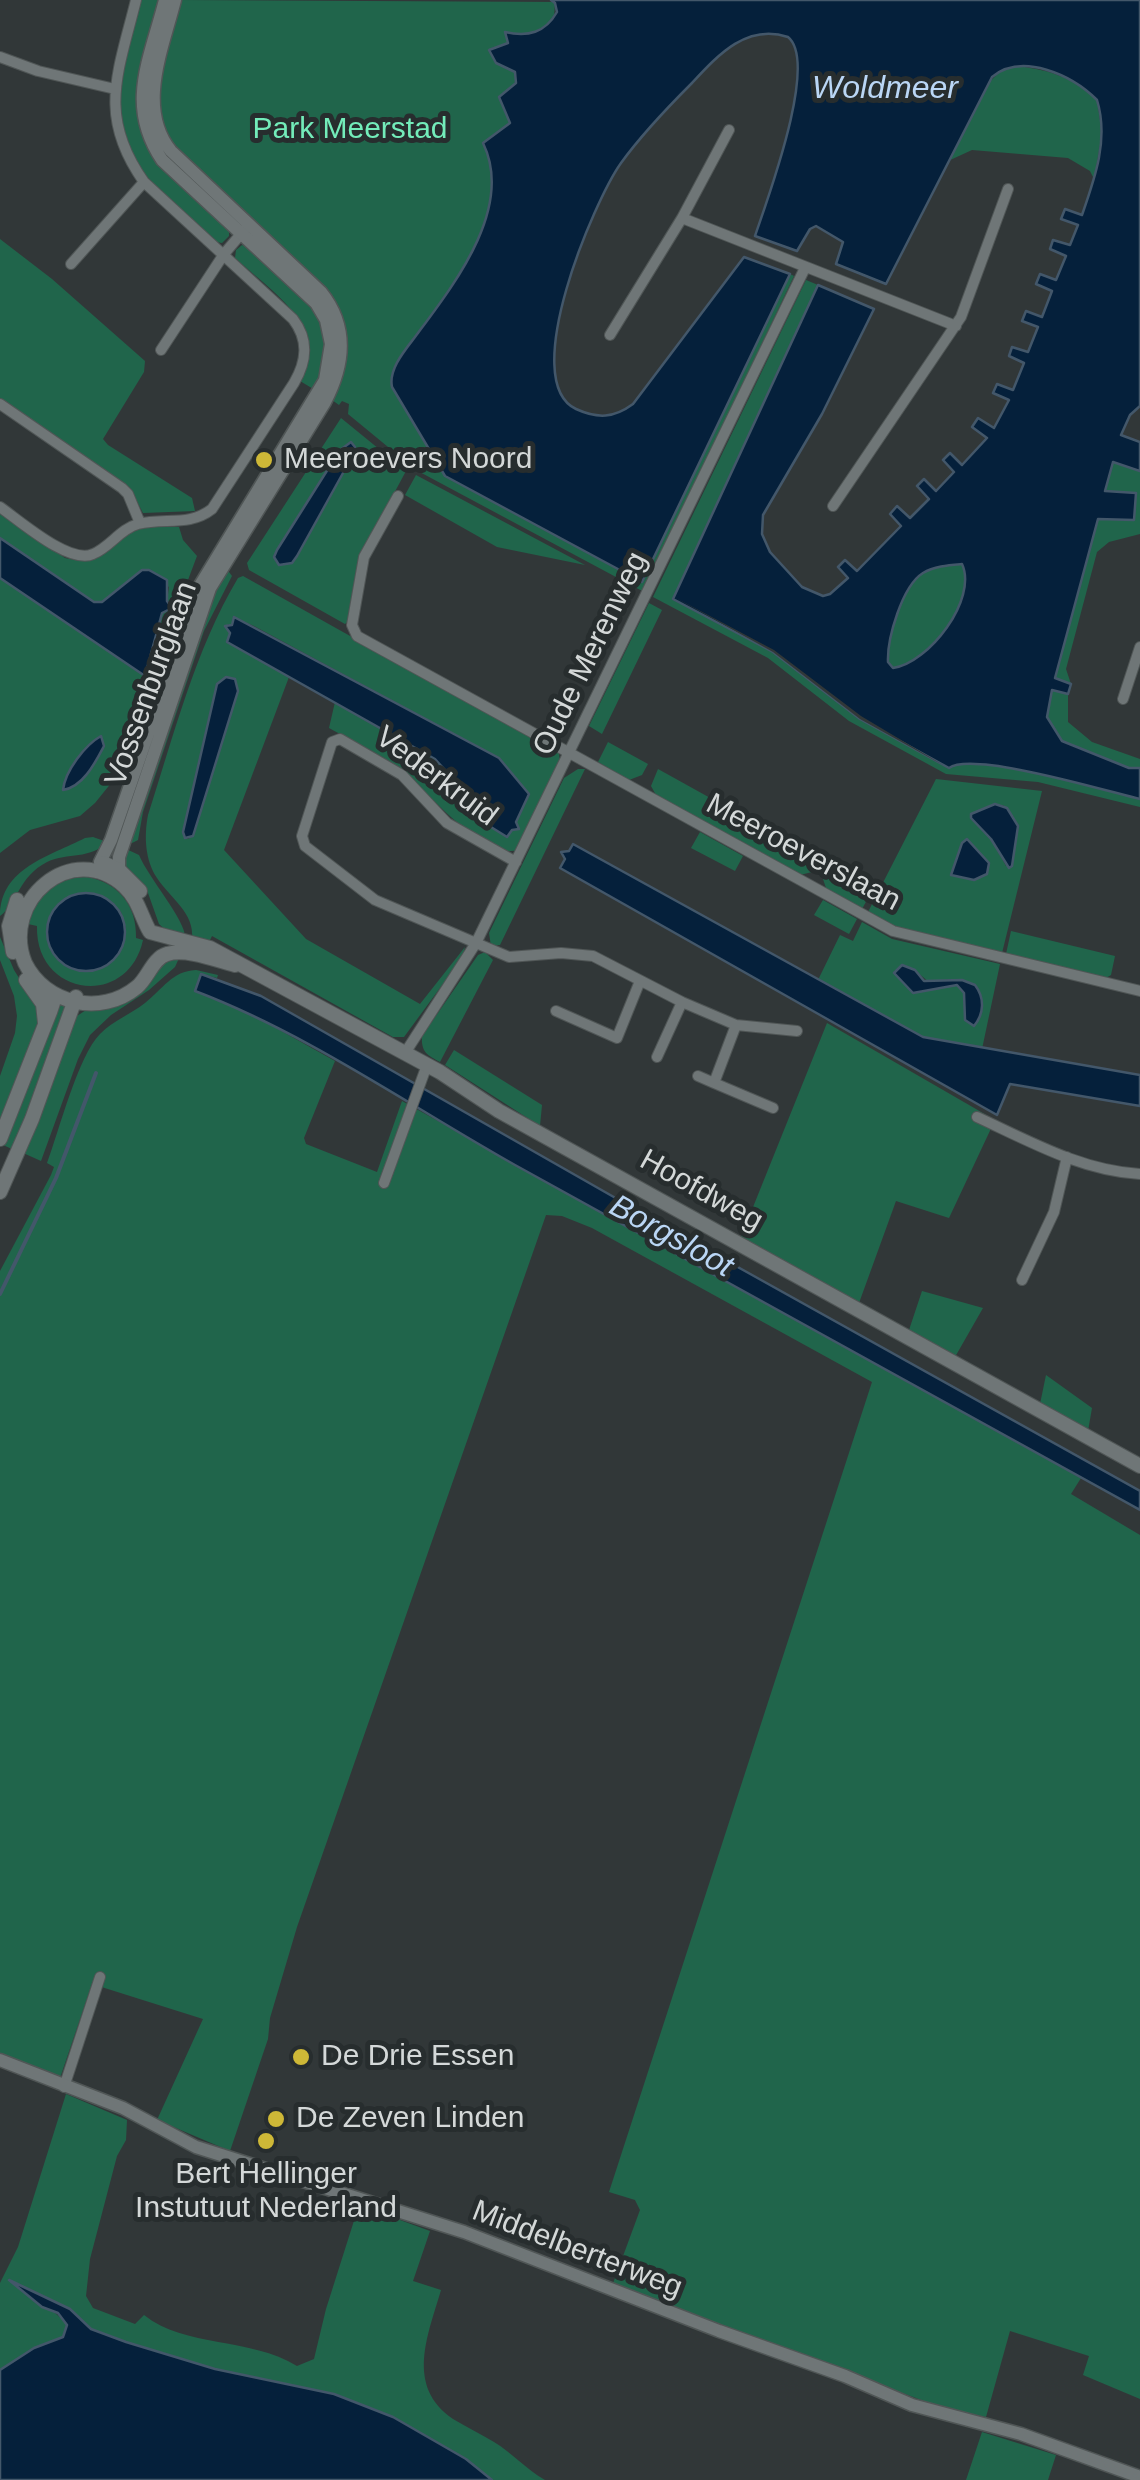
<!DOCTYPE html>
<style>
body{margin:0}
canvas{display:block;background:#313738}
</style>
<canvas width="1140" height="2480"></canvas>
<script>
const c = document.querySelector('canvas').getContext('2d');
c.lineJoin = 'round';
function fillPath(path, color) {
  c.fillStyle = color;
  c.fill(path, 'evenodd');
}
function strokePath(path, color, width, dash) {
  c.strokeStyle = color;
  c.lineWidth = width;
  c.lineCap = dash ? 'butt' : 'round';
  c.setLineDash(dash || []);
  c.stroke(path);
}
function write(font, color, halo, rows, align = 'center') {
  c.font = font + ' Arial,sans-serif';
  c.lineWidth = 10;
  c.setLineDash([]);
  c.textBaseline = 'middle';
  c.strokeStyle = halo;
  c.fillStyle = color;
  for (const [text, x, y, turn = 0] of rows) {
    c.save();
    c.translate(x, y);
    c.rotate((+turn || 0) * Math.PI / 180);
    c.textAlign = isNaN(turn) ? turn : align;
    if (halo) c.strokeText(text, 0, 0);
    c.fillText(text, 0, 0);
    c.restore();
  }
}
fillPath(new Path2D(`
 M140 0H160L138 114 145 141 229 231V236L222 243 216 242C168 199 115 163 118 91 119 64 133 27 140 0Z
 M180 0 555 2 554 19C537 34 526 35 506 33L508 43 496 63 515 72C517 90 506 105 510 123L484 143C514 208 456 282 418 333 407 348 388 368 392 387L445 476 642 581 790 274 794 276 644 592 416 470 348 414 349 404 342 401 339 405 332 400 346 365V334L170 145 158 116 160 81Z
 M1013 66C1044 68 1074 77 1097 100L1102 134 1094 179 1090 171 1068 158 972 150 948 161C962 132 981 74 1013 66Z
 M0 239 52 279 145 361 144 372 103 439 108 445 192 498 195 511 143 513 130 488 0 399Z
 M242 245 252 248C282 276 330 306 328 353 327 365 319 379 315 390L300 381C331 327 271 291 235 258L236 250Z
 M806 280 818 285 674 599 773 652 860 719 948 768C975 751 1105 791 1140 799V807L1038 782 946 774 849 721 768 658 653 597Z
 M341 418 406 471 362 553 349 621 345 624 249 570 247 563ZM334 491 292 563 280 565 275 561Z
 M1113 462 1140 471V534L1109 542 1097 552 1066 669 1071 684 1055 679 1098 518 1133 520 1105 492Z
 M416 475 585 565 497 547 405 495Z
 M0 514 65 558C102 567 103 548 130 533 143 525 163 527 179 527L183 540 197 556 112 782 95 803 80 816 30 830 0 853V578L144 676 162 613 172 608 167 602 169 587 142 570 102 602H93L0 538Z
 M962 564C978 599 929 663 893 668L888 662C887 639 902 586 923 573 934 566 950 565 962 564Z
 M226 568 232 576 204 631 143 812 138 840 132 843 129 842 199 627Z
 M243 576 559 753 560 764 518 850C483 861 423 786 398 767 377 752 352 741 329 728L335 702 435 759 453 779 516 823 499 758 254 626 235 618 232 626 228 624 230 633 227 642 289 677 224 850 306 939 420 1004 465 947 462 958 404 1037H393L212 936 208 944 192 939C195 913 170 898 157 878 145 860 144 836 148 815 174 735 195 650 238 578ZM226 677 236 698 193 836 188 839 184 838 217 684Z
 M649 603 662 610 602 734 589 726Z
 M1053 689 1068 694V722L1092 742 1140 759V768H1129L1062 741 1047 717Z
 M608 742 648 764 642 775 629 780 598 762Z
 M578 769H585L500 945 491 946 489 933 564 778Z
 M658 769 822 860 816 871 800 875 656 795 651 786Z
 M936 779 1042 791 1002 953 893 926 868 912ZM1003 805 1014 817 1006 866 991 839 971 819Z
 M700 832 743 856 735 871 691 848Z
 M93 837 107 842C90 860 68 852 47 862 18 877 18 903 0 916 0 868 50 856 85 838Z
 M124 848 139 855C148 877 186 921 185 937L169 933 159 924 148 893 125 865Z
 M831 865 873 889 862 909 826 888 823 879Z
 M87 877C119 883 137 906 136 938L143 940C128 1009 35 997 37 926L28 924C36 895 56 877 87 877ZM101 896 121 912 126 929 109 965C93 973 78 973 62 963Z
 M823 900 857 919 849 934 814 915Z
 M862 922 892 939 1000 964 982 1049 923 1037 818 980 840 935 853 941ZM894 970 918 973 929 982C947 979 968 976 980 991L967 1023 964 993 957 985 938 987Z
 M1011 931 1115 956 1111 975 1106 978 1006 954Z
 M0 937 14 970 39 1010 38 1021 0 1129V1076L15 1033 17 1016 14 996 0 960Z
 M485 952 493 960 440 1062C427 1055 421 1052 422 1036L478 955Z
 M180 956 175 967 149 990 111 1015 90 1035 78 1059 41 1161 21 1152 74 1018 89 1008 113 1005 160 964Z
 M196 970 218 975 217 978 201 974 195 991 242 1009 335 1061 304 1138 306 1144 377 1172 402 1101 1081 1478 1071 1494 1140 1535V2399L1083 2375 1089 2356 1010 2331 986 2417 943 2408 612 2286 640 2210 635 2200 609 2192 872 1382 592 1228 562 1216 546 1215 297 1927 270 2018 268 2039 230 2151 157 2120 203 2019 92 1984 60 2078 0 2053V1271L51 1175 54 1167 47 1163C59 1131 78 1056 100 1034 114 1020 131 1014 145 1003 163 989 172 971 196 970Z
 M58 1001 66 1004 14 1150 1 1144Z
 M827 1023 995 1120 949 1218 896 1201 859 1303 741 1237Z
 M454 1050 542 1105 540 1126 445 1065Z
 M922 1291 983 1308 955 1357 909 1330Z
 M1046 1375 1092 1408 1088 1431 1040 1404Z
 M66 2094 127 2120 126 2140 117 2156 90 2259 86 2296 93 2308 135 2324 144 2315C185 2348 250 2337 297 2366L314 2359 326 2309 359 2205 430 2231 413 2281 441 2290C428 2335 405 2386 453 2419 466 2427 481 2434 494 2442 512 2453 526 2469 545 2480H492L466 2459 393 2417 334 2394 215 2369 126 2342 91 2329 70 2309 16 2284C29 2300 54 2307 67 2325L63 2337 34 2348 0 2370V2283L18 2247Z
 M982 2432 1056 2455 1048 2480H966Z`), '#20654b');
const water = new Path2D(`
 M551 0H1140V406L1130 415 1121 435 1140 442V471L1113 462 1105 491 1136 493 1134 520 1098 519 1055 678 1071 684 1068 694 1052 690 1047 717 1062 741 1129 768H1140V799C1106 791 973 751 949 768L860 719 773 652 673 599 818 285 874 309 822 414 763 515 762 534 770 552 802 587 823 596 830 594 848 578 838 567 845 560 857 571 901 526 890 514 897 506 910 518 929 499 917 486 924 479 936 491 954 472 943 460 950 453 962 465 987 438 972 427 978 418 994 428 1009 400 993 393 997 384 1013 390 1024 363 1009 356 1012 347 1028 352 1038 327 1022 321 1026 311 1042 317 1052 291 1036 284 1040 274 1056 280 1066 256 1050 249 1053 240 1070 245 1078 225 1061 219 1065 209 1082 215C1095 178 1109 139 1097 100 1072 75 1022 52 992 77L886 284 836 264 843 242 816 226 810 229 797 251 755 236C767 200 819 62 788 37 747 23 718 55 692 83 667 108 642 134 621 163 594 201 517 381 576 409 598 419 614 418 633 404L744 257 790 274 642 582 445 476 392 387C388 368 407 348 418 333 456 282 514 207 483 143L510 123 499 97 516 83 515 72 496 63 489 50 508 43 505 32C528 37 545 33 557 12L555 3ZM962 564C978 599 929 663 893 668L888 662C887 639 902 586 923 573 934 566 950 565 962 564Z
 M351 442 355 447 353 455 297 556 292 563 279 565 274 557 277 550 340 450Z
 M0 538 94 602H102L142 570H149L167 580V601L172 608 162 613 145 676 0 578Z
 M234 617 499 758 529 794 516 822 519 829 512 830 507 837 462 809 456 800 453 779 435 759 227 642 230 633 225 626 232 625Z
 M226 677 235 679 238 691 193 836 185 838 183 832 217 684Z
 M101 736 104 746C95 763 83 787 63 790 65 771 85 745 101 736Z
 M995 804 1007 808 1018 826 1012 866 1009 868 991 839 971 818V814Z
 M967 839 989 863 987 874 974 880 951 875 962 843Z
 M573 844 923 1037 1140 1075V1106L1010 1084 997 1115 560 868 565 859 561 852 569 851Z
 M47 932a39 39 0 1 1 78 0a39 39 0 1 1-78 0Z
 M902 965 915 970 924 981 962 980 975 985C985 998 984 1014 974 1026L965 1020 964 993 957 985 913 993 894 973Z
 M201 974 261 996 691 1241 1140 1491V1510C932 1395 723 1281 515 1165 410 1106 308 1034 195 991Z
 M9 2280 70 2309 91 2329 126 2342 215 2369 334 2394 393 2417 466 2459 492 2480H0V2370L34 2348 63 2337 67 2325 58 2313 42 2307Z`);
fillPath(water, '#05203b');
strokePath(water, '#43576a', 2.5);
fillPath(new Path2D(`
 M674 597 774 650 861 716 943 765 860 719 773 652Z`), '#313738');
strokePath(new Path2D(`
 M0 1294 56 1178 96 1073`), '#43576a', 4);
const minor = new Path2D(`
 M0 57 38 71 115 89
 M682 218 956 326
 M71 264 144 182
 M610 335 682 218 729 130
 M161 350 224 254 246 228
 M0 404 122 488 128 494 140 523
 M398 496 364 557 352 625 357 636 893 931 1140 991
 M833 506 961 317 1008 189
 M0 507C20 521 70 565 93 554 110 547 120 529 138 524 164 517 189 527 212 509L294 383C307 361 309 340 293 319L144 182C97 116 118 73 136 0
 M1123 699 1140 647
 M516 862 447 823 402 775 340 739 332 742 302 836 305 846 375 900 509 957 561 953 593 956 682 1002 736 1025 797 1031
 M556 1011 617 1038 640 981
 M405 1053 476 943 805 268
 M657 1057 682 1002
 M698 1076 714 1083 736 1025
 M714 1083 773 1108
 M977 1117C1029 1141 1082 1171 1140 1174
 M384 1183 427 1065
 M1022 1280 1054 1212 1067 1157
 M64 2087 100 1977`);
const tertiary = new Path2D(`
 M100 862 111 840 199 587 325 380 331 344 326 320 316 303 162 160C125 105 150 59 165 0
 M119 870V857L210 588 325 402C345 364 349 327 321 292L171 151C136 108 163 48 175 0
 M0 2060 123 2108 196 2147 464 2232 719 2331 845 2376 912 2405 1021 2434 1140 2477`);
const secondary = new Path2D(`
 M103 863 119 870 140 891
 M13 952 9 926 17 900
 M235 965C216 960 186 948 167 954 153 958 148 978 137 987 101 1017 45 1004 25 963 0 901 72 839 124 886 139 900 141 917 150 932L210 948 440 1072 499 1111 1140 1466
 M26 980 43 1004 45 1023
 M0 1139 50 1012 53 1003 49 991
 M0 1192 32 1119 76 997`);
strokePath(minor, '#505656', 12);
strokePath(tertiary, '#505656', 15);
strokePath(secondary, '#505656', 16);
strokePath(minor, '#6f7677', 10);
strokePath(tertiary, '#6f7677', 12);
strokePath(secondary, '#6f7677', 14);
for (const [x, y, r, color] of [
 [264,460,10,"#ceb837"],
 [301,2057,10,"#ceb837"],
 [276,2119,10,"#ceb837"],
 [266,2141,10,"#ceb837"]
]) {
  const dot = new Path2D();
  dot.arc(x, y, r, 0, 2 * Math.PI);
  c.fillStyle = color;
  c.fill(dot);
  strokePath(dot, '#272d2e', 4);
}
write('30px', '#73ecba', '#272d2e', [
 ["Park Meerstad",350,130]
]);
write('30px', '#d4d8d8', '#272d2e', [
 ["Meeroevers Noord",284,460],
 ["De Drie Essen",321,2057],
 ["De Zeven Linden",296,2119],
 ["Bert Hellinger",266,2175,"center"],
 ["Instutuut Nederland",266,2209,"center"]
], 'left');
write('30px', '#d4d8d8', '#272d2e', [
 ["Oude Merenweg",591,654,-64],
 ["Vossenburglaan",152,684,-70],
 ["Vederkruid",436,777,37],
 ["Meeroeverslaan",803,853,28],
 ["Hoofdweg",701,1191,29],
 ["Middelberterweg",577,2250,21]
]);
write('italic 32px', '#bad6f5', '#272d2e', [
 ["Woldmeer",885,89],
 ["Borgsloot",671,1237,29]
]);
</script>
